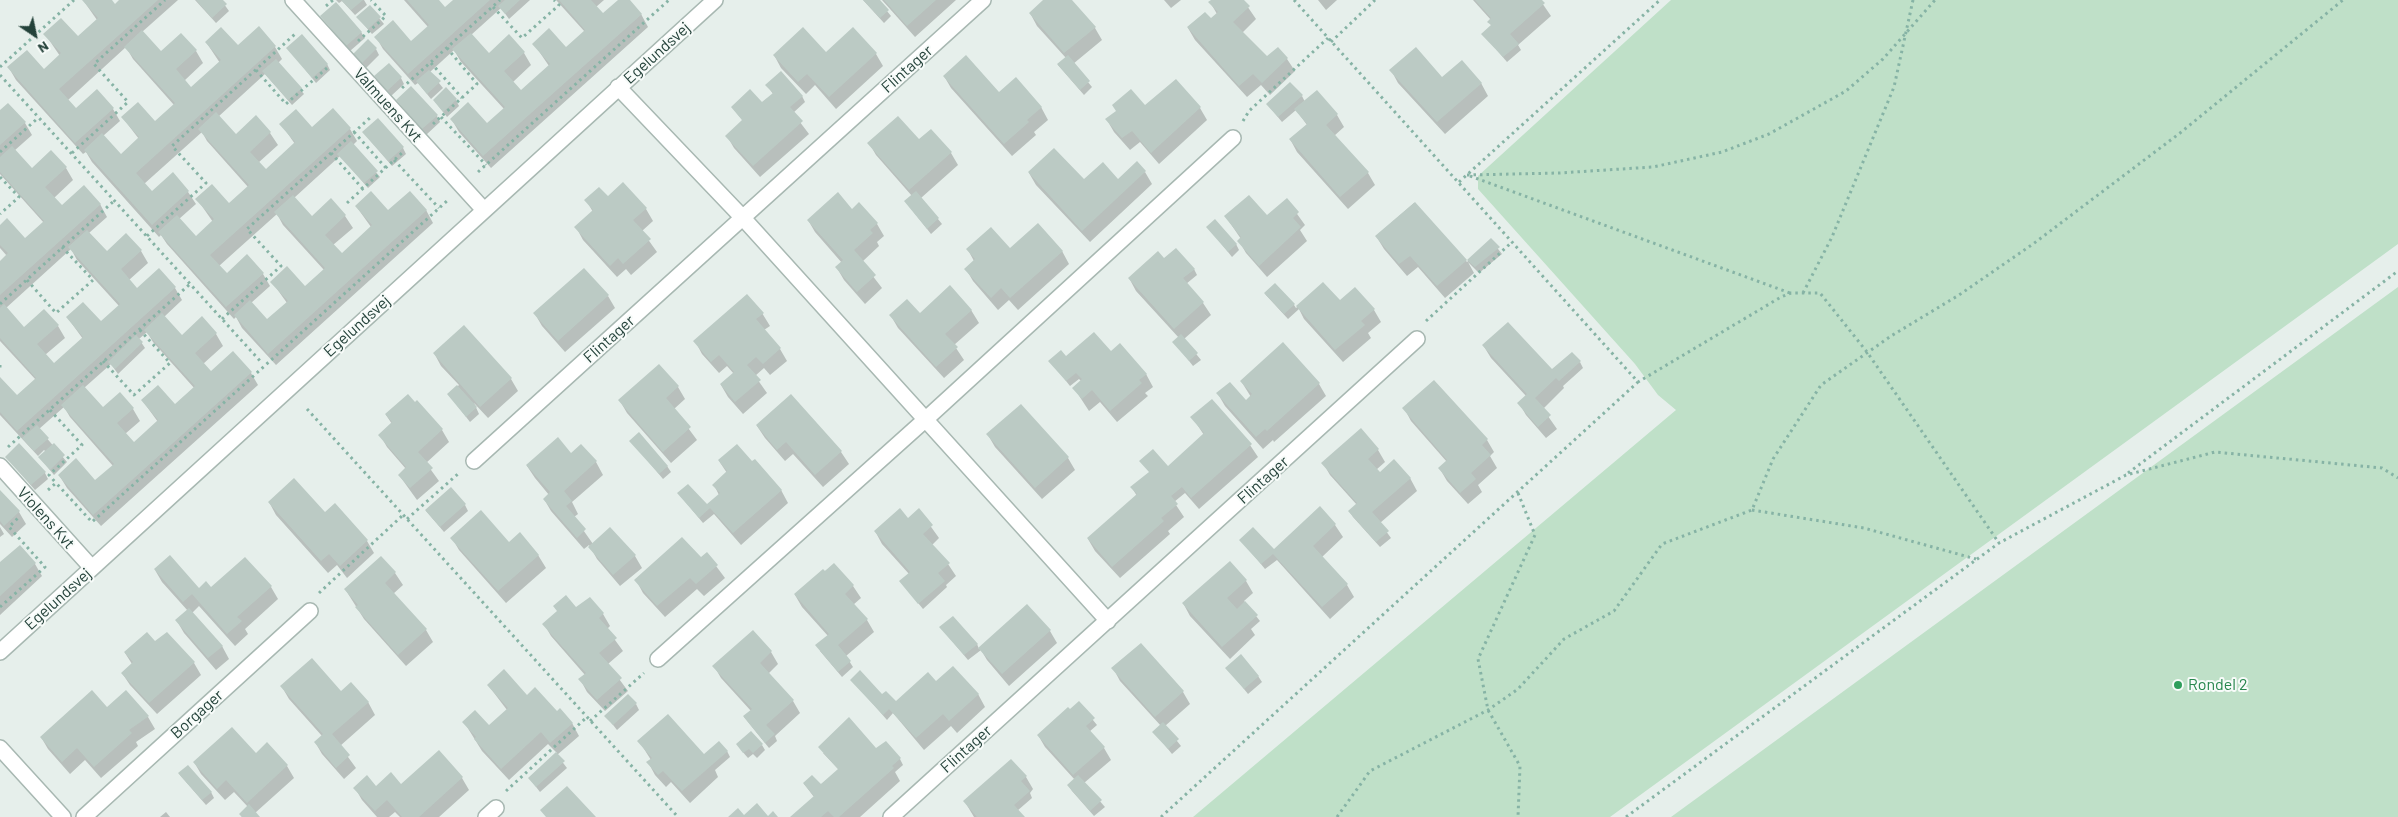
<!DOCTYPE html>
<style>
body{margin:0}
#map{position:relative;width:2398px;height:817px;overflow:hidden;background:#e6efeb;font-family:Barlow,sans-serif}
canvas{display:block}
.north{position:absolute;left:10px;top:10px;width:50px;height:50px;-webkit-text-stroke:4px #f7fbf9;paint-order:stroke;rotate:146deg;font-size:14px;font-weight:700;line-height:20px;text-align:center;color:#24423a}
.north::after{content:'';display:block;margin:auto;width:18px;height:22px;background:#24423a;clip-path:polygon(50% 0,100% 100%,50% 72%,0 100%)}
</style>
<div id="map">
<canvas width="2398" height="817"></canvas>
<div class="north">N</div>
</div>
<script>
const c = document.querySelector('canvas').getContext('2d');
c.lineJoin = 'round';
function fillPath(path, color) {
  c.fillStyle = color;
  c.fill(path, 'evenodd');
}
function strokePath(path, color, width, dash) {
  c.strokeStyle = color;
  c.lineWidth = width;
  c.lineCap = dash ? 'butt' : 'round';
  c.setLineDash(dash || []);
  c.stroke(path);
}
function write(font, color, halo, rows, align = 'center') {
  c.font = font + ' Barlow,sans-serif';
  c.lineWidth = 4;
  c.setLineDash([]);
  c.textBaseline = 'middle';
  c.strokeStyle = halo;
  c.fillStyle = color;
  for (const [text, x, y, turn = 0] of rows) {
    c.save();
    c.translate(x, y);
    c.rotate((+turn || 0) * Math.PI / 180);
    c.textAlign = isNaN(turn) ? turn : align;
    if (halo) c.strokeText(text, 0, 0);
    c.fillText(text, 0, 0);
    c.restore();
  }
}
fillPath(new Path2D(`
 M1671 0H2398V244L1610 817H1193L1676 410 1658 395 1635 364 1478 189V176Z
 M2398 287V817H1671Z`), '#bfe0c8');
fillPath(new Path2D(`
 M83 0H110L115 5 121 0H178L142 32 161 53 196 51 203 63 184 81 191 89 220 63 206 42 238 47H275L282 59 278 63 304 94 292 105 265 74 218 117 235 136 256 117 270 133 278 145 258 163 266 171 295 144 281 124 312 129H350L357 141 353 145 380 177 368 188 340 156 294 198 312 218 331 200 345 216 353 228 333 245 342 254 371 227 356 206 388 212 426 210 433 223 276 365 242 328 236 317 234 319 167 244 161 235 159 237 92 162 86 152 83 154 16 80 9 68 44 70 60 56 45 34 78 38 97 20ZM126 47 133 59 174 105 155 122 122 117 139 139 121 156 103 136 120 121 113 109H76L68 100ZM202 132 207 141 248 187 229 204 197 199 213 222 196 238 179 219 196 204 188 192 173 174 152 193 144 184ZM277 214 283 225 324 270 305 288 272 282 287 303 267 321 251 303 270 286 263 274 227 275 219 266Z
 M195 0H221L229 11 216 23Z
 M336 0H364L367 5 355 15 342 1 339 3Z
 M404 0H437L445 9 455 0H530L509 19 501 8 471 35 489 54 509 36 524 53 531 65 513 82 521 91 549 66 534 44 566 49 585 32 556 0H604L596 7 603 15 620 0H628L641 14 648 27 491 168 459 132 452 120 487 125 504 109 461 62 454 50 430 72 443 88 431 99 418 83 415 85 383 49 376 37 411 42 428 27Z
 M863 0H878L891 16 884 23Z
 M882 0H956L915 37Z
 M1045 0H1071L1095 28 1102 40 1073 64 1092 87 1084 95 1058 65 1066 58 1037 26 1030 13Z
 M1164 0H1181L1171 8Z
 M1213 0H1243L1256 19 1242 33 1267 58 1278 49 1287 59 1295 71 1270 95 1261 85 1247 97 1195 40 1188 28 1211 19 1217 14 1210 2Z
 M1318 0H1337L1326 10Z
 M1473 0H1540L1551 16 1518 45 1521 50 1507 62 1483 34 1492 26 1489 22 1491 20Z
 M370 7 384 24 372 34 358 18Z
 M322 16 361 32 365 38 350 51Z
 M288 48 327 64 330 70 316 83Z
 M376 49 379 55 366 68 354 54Z
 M826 54H876L883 66 836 109 815 85 806 94 781 68 774 55Z
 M1391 70 1481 83 1488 96 1445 134 1398 83Z
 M944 76 1041 107 1048 120 1034 132 1036 135 1012 156 951 88Z
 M375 77 401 78 404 84 391 96Z
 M1176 81 1200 108 1207 120 1159 164 1140 142 1130 150 1114 132 1107 120 1145 107Z
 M767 85 802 96 805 102 793 113 809 134 760 177 734 148 727 136 743 121 732 107 761 103 773 94Z
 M1302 96 1305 102 1337 115 1344 127 1334 136 1368 173 1375 185 1348 209 1297 152 1290 139 1307 125 1296 110 1282 122 1267 104Z
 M397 100 437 116 440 122 426 135Z
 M434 100H456L459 106 447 117Z
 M0 112 25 123 32 135 14 151 31 170 66 168 73 180 54 198 62 207 100 204 107 217 89 233 106 252 141 251 148 263 129 280 137 289 175 288 182 300 164 317 182 337 202 318 216 334 223 346 203 364 211 372 233 353 251 373 258 385 101 526 67 488 59 475 95 482 113 466 70 417 64 407 39 429 67 462 54 475 40 458 46 452 44 450 38 456 0 415V379L17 397 36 380 0 341V262L7 256 0 248V227L25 240 44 223 0 174ZM71 249 77 260 119 306 100 323 67 317 83 339 54 365 45 355 65 338 58 326 24 329 6 308ZM147 332 153 342 195 389 175 406 142 400 158 422 134 443 125 434 140 421 133 409 120 394 103 409 84 388 111 364 118 374 145 348 139 339Z
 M931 130 951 153 958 165 921 198 942 224 931 234 905 201 912 196 876 155 869 143 919 141Z
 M363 132 403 148 406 154 392 166Z
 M1145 172 1152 184 1090 242 1036 185 1029 173 1084 181H1118Z
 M608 198 646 209 653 221 642 231 657 252 631 275 626 269 617 277 583 240 576 227 593 212 586 200Z
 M1287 200 1305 225 1300 230 1307 241 1267 277 1246 253 1239 241 1241 239 1226 217 1267 216Z
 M1414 203 1467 262 1491 240 1502 254 1479 273 1468 262 1474 273 1445 298 1418 267 1407 276 1384 249 1376 236Z
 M852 210 877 224 884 236 877 242 879 246 862 262 882 288 865 304 844 280 837 268 842 263 815 232 808 220Z
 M1208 227 1236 244 1239 250 1232 257Z
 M968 250 1062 251 1069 264 1018 310 1009 300 998 310 973 281 966 269 974 261Z
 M1164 260 1194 269 1197 275 1186 284 1203 303 1211 315 1184 339 1201 360 1193 366 1174 342 1179 338 1136 291 1129 278Z
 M1323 284 1340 302 1355 289 1374 310 1381 322 1368 333 1371 338 1343 362 1304 319 1299 309 1288 319 1265 294 1294 305 1296 308Z
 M608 296 615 308 565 352 542 326 535 314Z
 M971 310 979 323 954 345 964 360 944 378 898 328 891 316Z
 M762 313 770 326 764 330 780 349 787 361 770 375 764 368 755 376 767 393 743 414 728 397 721 385 734 374 727 366 719 373 702 354 695 341Z
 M1483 345 1552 370 1580 362 1583 368 1563 386 1564 388 1543 409 1557 429 1546 438 1526 415 1519 403 1526 396 1491 358Z
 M434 353 511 379 518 391 488 418 474 403 479 414 470 422 449 395 459 385 441 366Z
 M1111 353 1146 374 1153 387 1145 393 1148 396 1117 422 1100 402 1089 411 1074 388 1081 381 1079 379 1070 386 1050 361Z
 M659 366 678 387 685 399 674 409 697 440 671 463 627 413 620 401Z
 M1241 381 1319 384 1326 396 1274 442 1273 440 1263 449 1225 406 1218 394 1246 402 1251 397Z
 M791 396 841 452 849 464 823 487 793 454 785 461 765 438 757 426Z
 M417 402 442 430 449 442 426 463 439 481 417 500 399 475 406 469 387 447 380 435 392 424 386 415Z
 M1404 408 1487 440 1494 452 1490 456 1497 468 1478 485 1482 492 1468 504 1447 481 1440 469 1447 462 1411 421Z
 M1192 417 1250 445 1258 457 1199 509 1185 493 1174 502 1184 517 1168 531 1170 534 1120 578 1095 551 1088 539 1137 496 1132 488 1168 468 1204 435Z
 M1361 430 1378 450 1385 462 1376 470 1380 474 1410 478 1417 491 1380 523 1391 538 1380 547 1353 517 1349 511 1357 505 1330 475 1323 463Z
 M988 435 1068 458 1075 470 1042 499 995 447Z
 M631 441 667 466 671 472 663 479Z
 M581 446 596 462 603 475 572 502 578 514 574 517 593 544 635 556 642 568 620 586 597 559 589 545 584 549 551 511 544 499 549 495 535 478 527 466 571 455Z
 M6 457 45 473 48 479 35 490Z
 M719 461 781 490 788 503 741 545 714 514 703 523 678 493 707 506 719 495 714 485 727 473Z
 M0 492 19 512 26 524 12 537 0 524Z
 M269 502 325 514 335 505 367 541 374 553 347 578 337 565 328 573 276 515Z
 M465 505 468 511 444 532 426 511Z
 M1320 508 1335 525 1343 537 1322 557 1347 585 1354 597 1330 619 1277 560 1265 569 1241 540 1274 551Z
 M919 510 939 538 932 545 948 564 956 576 946 585 947 587 923 609 900 581 909 574 882 544 875 531 908 519Z
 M0 527 4 534 0 537Z
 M452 538 509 544 538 555 546 568 506 603 459 550Z
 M20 546 35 564 42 576 0 615V564Z
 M707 554 725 578 704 596 697 589 665 617 643 593 636 580 700 559Z
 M381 557 395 573 403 585 393 594 426 630 433 642 406 666 364 619 345 589Z
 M1230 563 1246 581 1253 593 1244 601 1260 621 1251 629 1255 635 1230 659 1190 616 1183 603Z
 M834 564 853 586 861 598 853 605 867 620 874 632 846 656 853 667 842 677 820 651 828 636 802 607 795 595Z
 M155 570 199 590 271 587 278 599 245 629 248 634 235 646 199 606 192 613 222 646 229 659 216 670 184 633 177 621 188 611 162 582Z
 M554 606 603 614 610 626 607 629 623 651 608 664 628 691 605 711 587 692 580 679 585 675 551 636 544 624 558 612Z
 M1027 606 1050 631 1057 643 1009 686 987 660 981 650 968 660 941 628 977 644 979 649Z
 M753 632 771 652 778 664 768 674 793 701 800 713 775 736 777 741 769 748 744 717 751 711 721 678 714 666Z
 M155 643 194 663 201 675 157 714 130 685 122 673 132 664 125 653Z
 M1141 644 1183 692 1190 704 1165 726 1181 746 1172 754 1154 732 1161 726 1120 681 1113 668Z
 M1227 668 1258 676 1262 682 1248 694Z
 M852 680 895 702 936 683 978 694 985 707 957 733 951 726 924 750 893 713 887 720Z
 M488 685 557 713 572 723 579 736 557 755 567 768 540 792 529 778 557 753 548 744 509 780 482 751 464 722 489 727 507 710Z
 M282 687 341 692 368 702 375 715 340 746 356 768 344 779 322 754 315 742 322 736 289 699Z
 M1079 703 1097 725 1089 732 1104 748 1111 760 1084 783 1105 807 1094 816 1072 791 1068 785 1075 780 1045 747 1038 735 1074 715Z
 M636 704 639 710 617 730 606 716Z
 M106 709 148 717 155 729 136 742 138 746 101 778 85 760 70 774 48 749 41 737Z
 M639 741 707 760 727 751 730 757 715 770 718 777 690 803 671 782 666 787 655 775 648 762 651 760Z
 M762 745 765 750 757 758 753 754 748 758 741 750Z
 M439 752 462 778 469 790 439 817H400L395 812 389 817H377L362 800 355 788 401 786Z
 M823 753 880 754 900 759 903 765 895 772 900 781 860 817H792L814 797 804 784 820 785 839 770Z
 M256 754 287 766 294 778 255 813 259 817H242L240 814 248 807 234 792 225 800 201 774 194 762Z
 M1011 761 1026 777 1033 789 1030 793 1032 798 1017 811 1023 817H974L965 802Z
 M179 774 211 792 214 798 206 805Z
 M166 812 170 817H160Z`), '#0003');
fillPath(new Path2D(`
 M82 0H112L115 4 119 0H158L59 89 76 108 97 89 114 108 75 143 7 67 27 50 44 69 61 53 43 34 61 18 78 36 98 18Z
 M196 0H223L227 4 212 18Z
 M341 0H363L351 10Z
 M407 0H439L445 7 453 0H490L408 74 374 37 393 20 411 41 429 25Z
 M505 0H520L505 14 498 6Z
 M559 0H591L603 13 618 0H630L642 14 483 156 450 119 468 102 487 123 505 107 452 49 471 33 489 53 509 34 525 52 504 71 521 90 550 64 532 44 549 28 566 47 585 30Z
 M863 0H880L889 10 880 18Z
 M884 0H936L907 26Z
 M1043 0H1072L1096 27 1064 53 1029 13Z
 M1211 0H1244L1250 6 1233 22 1267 56 1278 47 1288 58 1262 83 1253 74 1239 86 1187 27 1205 12 1211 18 1218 12 1208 2Z
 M1475 0H1542L1545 3 1510 34 1519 44 1503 57 1481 34 1491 25 1487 22 1491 18Z
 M336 2 362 32 346 46 320 16Z
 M370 5 381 17 368 29 356 17Z
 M259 26 276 46 136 173 152 191 173 172 189 191 152 225 84 150 102 133 121 154 139 137 121 117 138 102 155 121 175 103 124 47 142 30 161 51 181 33 197 50 176 69 191 87 221 60 205 42 221 27 238 45Z
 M803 27 826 52 853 27 877 53 829 97 807 74 798 82 773 55Z
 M302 34 328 64 312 78 286 48Z
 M368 39 377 48 362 63 353 54Z
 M1416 47 1442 77 1462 60 1482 83 1437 122 1389 70Z
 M966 55 999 92 1016 77 1042 107 1027 120 1029 122 1004 144 943 76Z
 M1068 55 1090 81 1080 90 1057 64Z
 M276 59 302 88 288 100 262 71Z
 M389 63 402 77 387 91 374 76Z
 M429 70 441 81 427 94 416 81Z
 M781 71 803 96 790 107 803 121 753 166 725 136 742 120 731 107 750 89 762 102 773 93 765 85Z
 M1176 79 1201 107 1151 153 1132 131 1122 138 1105 119 1116 111 1112 105 1131 89 1145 105Z
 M1290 82 1303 95 1278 117 1266 104Z
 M411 86 438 115 422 129 396 100Z
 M446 87 457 99 443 112 433 100Z
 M1317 90 1338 114 1326 125 1369 172 1340 197 1289 139 1307 124 1294 109Z
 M8 103 26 122 0 145V110Z
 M333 108 351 128 210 255 227 273 247 254 264 273 226 307 158 232 177 215 196 236 214 219 195 199 212 184 229 203 249 185 198 129 216 112 236 134 256 115 271 132 250 152 266 169 295 142 279 124 296 109 312 127Z
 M898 116 919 139 931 129 952 152 909 190 867 143Z
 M378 118 404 147 388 161 362 132Z
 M351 141 378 171 364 183 337 154Z
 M12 146 32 168 51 150 67 167 45 187 62 205 84 185 101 204 0 295V261L8 253 0 245V225L7 218 25 238 44 221 0 172V157Z
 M1054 148 1084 179 1103 162 1118 179 1137 161 1146 171 1082 231 1028 172Z
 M623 182 647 208 633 220 651 239 623 264 618 258 610 266 574 227 593 210 584 200 599 187 608 196Z
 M371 191 388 210 410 191 427 210 268 354 234 315 250 300 267 319 288 301 270 282 287 266 305 286 325 268 274 212 293 195 312 216 331 198 346 215 325 235 342 253 372 225 355 206Z
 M916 191 939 218 927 229 904 201Z
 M838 192 852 209 859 202 878 223 870 230 873 233 854 250 876 275 857 292 835 267 843 260 807 220Z
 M1249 195 1267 215 1287 198 1299 212 1293 218 1301 227 1259 266 1237 241 1241 237 1224 216Z
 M1415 202 1467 260 1437 286 1410 256 1399 264 1375 236Z
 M1215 219 1237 244 1228 252 1206 227Z
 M1038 223 1063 251 1010 298 1001 288 991 298 964 269 975 259 966 249 991 227 1010 248Z
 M87 230 107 251 126 233 142 250 121 269 137 288 159 268 176 287 17 431 0 412V377L17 395 36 378 0 338V308L4 304 24 327 44 309 59 325 37 344 54 363 83 337 66 317 83 302 101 321 120 304 68 247Z
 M1491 238 1500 247 1475 267 1467 260Z
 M1176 248 1195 269 1183 278 1204 302 1174 329 1128 278 1158 251 1164 258Z
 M584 268 609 295 558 341 533 313Z
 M1323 282 1340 300 1355 287 1375 309 1361 321 1365 325 1335 350 1296 306Z
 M1275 283 1295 304 1284 314 1264 293Z
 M950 285 972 310 945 334 958 347 936 367 889 315 907 299 920 313Z
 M747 294 764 313 756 319 781 348 763 364 756 357 747 365 761 380 735 402 720 384 734 372 719 355 711 362 693 341Z
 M162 313 182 335 202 316 217 333 195 353 211 371 233 351 252 372 93 515 58 475 76 458 95 480 114 464 61 405 83 385 103 407 120 392 134 408 117 423 134 442 158 420 141 400 158 385 175 404 195 386 144 330Z
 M1508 322 1552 369 1572 352 1581 361 1559 381 1556 378 1535 398 1551 415 1538 427 1517 403 1527 394 1482 345Z
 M464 325 512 378 480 407 433 353Z
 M1094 332 1111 351 1120 343 1147 374 1139 380 1142 383 1110 411 1092 390 1082 399 1072 388 1082 379 1076 373 1066 381 1048 361 1061 350 1066 356Z
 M1181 334 1198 353 1189 361 1172 342Z
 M136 335 143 342 115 369 108 362Z
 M1283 342 1320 383 1267 431 1265 429 1256 437 1216 393 1230 382 1246 400 1252 394 1240 381Z
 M659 364 679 386 666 398 691 427 663 452 618 400Z
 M1434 380 1488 439 1482 445 1491 455 1471 473 1476 479 1460 493 1438 468 1447 460 1402 408Z
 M457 385 477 407 466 417 447 394Z
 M408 394 415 402 417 400 443 429 418 452 433 468 410 488 398 475 406 467 378 435 392 422 385 414Z
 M791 394 842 451 815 475 786 442 777 450 756 425Z
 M1212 399 1252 444 1191 498 1182 487 1171 496 1178 504 1161 518 1164 521 1112 567 1087 538 1137 494 1130 487 1149 472 1139 461 1153 449 1168 466 1204 433 1190 417Z
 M1021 404 1069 457 1035 488 986 434Z
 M37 425 49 438 34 451 22 438Z
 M1361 428 1379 449 1368 459 1380 472 1394 459 1411 478 1372 512 1389 531 1376 542 1348 511 1357 503 1321 463Z
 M639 432 668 466 659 474 629 441Z
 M558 437 571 453 581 444 597 461 564 491 572 501 566 506 586 529 577 538 543 499 550 492 526 465Z
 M19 443 46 472 31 485 5 457Z
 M54 443 65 455 50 470 38 457Z
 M737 444 752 461 755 459 782 490 733 533 710 508 699 518 677 493 688 484 707 504 720 493 712 485 727 471 718 460Z
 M294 478 325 512 335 503 368 540 340 566 329 554 321 561 268 502Z
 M451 487 466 504 440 527 425 510Z
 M0 490 20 511 4 526 0 521Z
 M1320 506 1336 524 1313 546 1348 584 1322 607 1273 554 1261 564 1239 540 1253 527 1274 549Z
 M900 508 908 518 919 508 933 525 923 534 950 563 938 573 945 581 918 604 899 581 910 572 874 531Z
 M481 510 509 542 520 532 539 555 498 591 450 538Z
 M610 527 636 555 613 575 588 547Z
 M682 537 701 557 707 552 718 565 696 584 690 578 657 606 634 580Z
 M20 545 36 563 0 596V562Z
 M170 555 199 588 206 581 211 587 245 557 272 586 237 617 242 621 227 634 192 594 183 602 154 569Z
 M381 556 396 572 385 583 427 629 398 655 355 607 358 605 344 589Z
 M1230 561 1247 580 1227 598 1237 609 1245 601 1258 615 1222 647 1182 603Z
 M834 563 854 585 845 594 868 619 838 645 851 661 838 672 815 645 829 634 794 594 823 569 825 571Z
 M566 595 576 607 590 597 604 613 599 618 617 638 599 653 622 678 597 700 578 679 586 673 542 624 557 611 553 606Z
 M1027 604 1051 630 1002 674 978 648Z
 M189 608 223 646 208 658 175 620Z
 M953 616 978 644 964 655 939 627Z
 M753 630 772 651 760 663 794 700 766 725 775 734 765 743 743 716 752 709 712 666Z
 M147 632 155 641 167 632 195 662 149 703 121 673 133 662 124 652Z
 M1141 643 1184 691 1155 717 1111 668Z
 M1241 654 1259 676 1244 689 1225 668Z
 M312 658 341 691 351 682 369 702 332 734 350 755 336 768 314 742 323 734 280 686Z
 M953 666 979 694 949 721 943 714 916 738 889 709 883 715 850 680 860 670 882 694 886 691 896 701 928 672 936 681Z
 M504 669 527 695 535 687 557 711 560 708 573 723 550 743 541 732 501 769 474 739 476 737 462 722 475 710 489 725 508 708 487 685Z
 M92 690 107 707 126 690 149 716 129 730 132 733 94 767 77 748 62 762 40 737Z
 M628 694 637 703 613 725 604 716Z
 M1079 701 1095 718 1086 726 1105 747 1073 775 1037 735 1068 707 1070 709Z
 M668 714 704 754 719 741 728 751 682 791 663 771 658 775 646 762 652 758 637 741Z
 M849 717 876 748 886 741 901 758 892 766 894 768 839 817H834L828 811 821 817H790L814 796 803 783 812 775 821 784 838 769 818 747Z
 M1163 722 1179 739 1168 749 1152 732Z
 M232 727 256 753 267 742 288 765 247 803 226 780 217 789 193 762Z
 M751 731 763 744 753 753 749 749 743 753 736 744Z
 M439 750 463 777 419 817H402L387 800 375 811 353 788 367 775 376 786 391 772 401 784Z
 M556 752 565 761 536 787 528 778Z
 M1011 759 1027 776 1021 781 1030 791 1014 805 1025 817H977L963 801Z
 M188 765 212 792 202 800 178 773Z
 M1078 775 1102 800 1090 811 1067 785Z
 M567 786 596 817H546L540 810Z
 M757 803 768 816 773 811 778 817H728L738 808 744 815Z
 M249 804 260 817H242L239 814Z`), '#bbcac4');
const minor = new Path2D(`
 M293 0 484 210
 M618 87 743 218 1108 621
 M474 461 983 0
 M0 466 92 568
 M0 652 715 0
 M658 659 926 419 1233 138
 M0 748 63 817
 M84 817 310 611
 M486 817 496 808
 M891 817 1417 339`);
strokePath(minor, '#a8b8b2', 18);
strokePath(new Path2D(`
 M1294 0 1638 382 1781 297 1791 293H1820L1867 352 1999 543
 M326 6 333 0
 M493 7 522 38 559 5 554 0
 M358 41 386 16 371 0
 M1331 42 1375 0
 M431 63 462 98
 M0 67 74 0
 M256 70 286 104 327 68
 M0 75 262 363
 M402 88 500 0
 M441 117 486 165
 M1243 121 1249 111 1328 38
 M433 124 477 84 447 48
 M354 132 386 168
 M0 152 38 118
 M72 153 128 102 94 64 165 0
 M331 153 363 189
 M394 160 439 208
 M478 172 669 0
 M1467 175 1559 173 1653 167 1722 152 1769 134 1846 91 1883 59 1935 0
 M1470 176 1790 293
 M0 177 19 197 0 214
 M1459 182 1660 0
 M347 203 403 152
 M147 236 206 183 172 146 295 34
 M27 280 56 313 93 280 62 247
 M1803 293 1832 237 1894 87 1913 0
 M0 304 115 200
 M222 319 281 266 247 229 372 116
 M1426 321 1512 242
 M103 361 134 395 170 363 139 329
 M0 365V368
 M307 409 678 817
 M50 410 82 445 49 475 56 483
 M8 447 190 284
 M2128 473 2398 271
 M48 490 56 483 92 522 448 200
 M1518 493 1535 535 1478 659 1488 710 1520 766 1518 817
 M1752 510 1864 528 1976 559
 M407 519 459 473
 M319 593 403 515
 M0 607 45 567 9 527 18 518
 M590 721 644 673
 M506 791 587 717
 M1161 817 1638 382
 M1337 817 1370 771 1488 710 1518 689 1564 639 1614 611 1662 544 1752 510 1773 459 1821 385 1891 336 1959 295 2033 244 2180 133 2343 0
 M1626 817 1999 543 2126 475 2215 452 2382 468 2398 478`), '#86b3a5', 3, [2.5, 4]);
strokePath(minor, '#fff', 15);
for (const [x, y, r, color] of [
 [2178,685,5,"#2e9e5b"]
]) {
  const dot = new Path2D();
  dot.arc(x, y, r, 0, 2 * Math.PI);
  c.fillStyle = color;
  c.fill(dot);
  strokePath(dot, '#f7fbf9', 2);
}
write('16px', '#24423a', '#f7fbf9', [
 ["Egelundsvej",657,53,-42],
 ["Flintager",907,69,-42],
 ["Valmuens Kvt",388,105,48],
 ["Egelundsvej",357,326,-42],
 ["Flintager",609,339,-42],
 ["Flintager",1263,480,-42],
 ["Violens Kvt",46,518,48],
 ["Egelundsvej",58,599,-42],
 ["Borgager",197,714,-42],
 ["Flintager",966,749,-42]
]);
write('16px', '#27864d', '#f7fbf9', [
 ["Rondel 2",2188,685]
], 'left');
</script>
